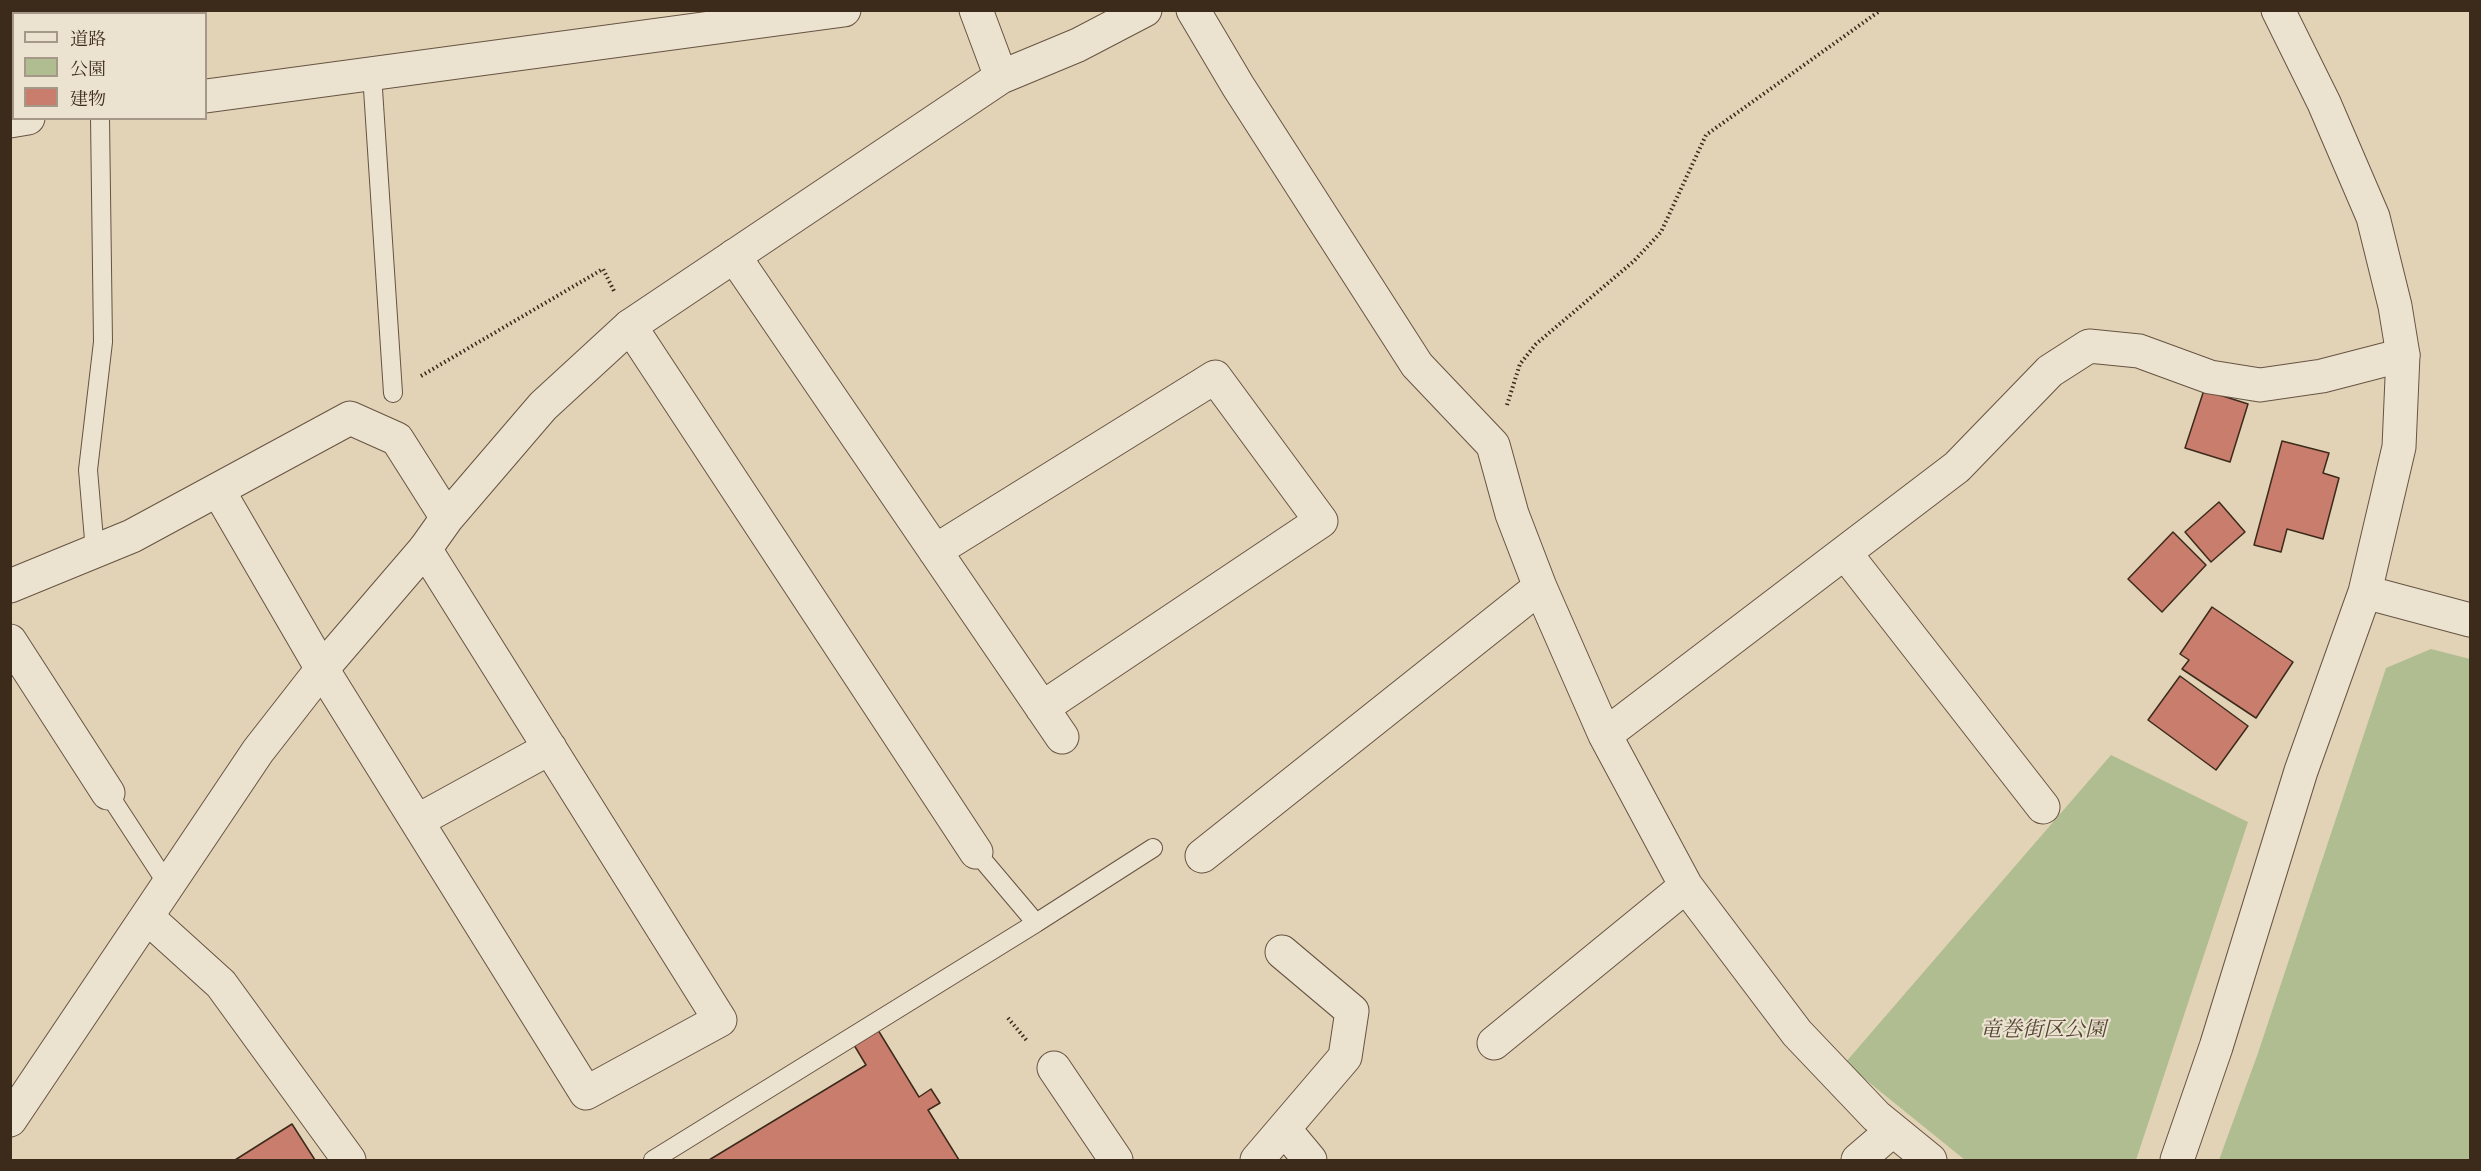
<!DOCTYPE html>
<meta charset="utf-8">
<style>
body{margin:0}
#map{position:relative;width:2481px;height:1171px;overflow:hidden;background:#e2d3b7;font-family:"IM FELL Great Primer","Noto Serif JP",serif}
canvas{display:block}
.frame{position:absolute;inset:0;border:12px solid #3c2a1b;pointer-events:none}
.legend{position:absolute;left:12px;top:12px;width:195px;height:108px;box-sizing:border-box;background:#ece2d0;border:2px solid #a69888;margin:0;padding:8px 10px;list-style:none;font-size:18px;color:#3c2a1b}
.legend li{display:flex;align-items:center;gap:12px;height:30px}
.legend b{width:30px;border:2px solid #a69888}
</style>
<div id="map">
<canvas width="2481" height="1171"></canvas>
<div class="frame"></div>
<ul class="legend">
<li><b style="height:8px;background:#ece2d0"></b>道路</li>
<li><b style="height:16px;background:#afbd91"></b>公園</li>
<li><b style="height:16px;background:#c97d6d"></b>建物</li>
</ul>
</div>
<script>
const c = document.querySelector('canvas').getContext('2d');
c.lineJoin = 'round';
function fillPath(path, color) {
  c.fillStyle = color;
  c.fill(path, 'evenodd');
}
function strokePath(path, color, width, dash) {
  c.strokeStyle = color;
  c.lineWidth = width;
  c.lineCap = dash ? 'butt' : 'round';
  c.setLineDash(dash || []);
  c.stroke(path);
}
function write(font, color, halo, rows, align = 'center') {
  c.font = font + ' "IM FELL Great Primer","Noto Serif JP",serif';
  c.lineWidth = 4.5;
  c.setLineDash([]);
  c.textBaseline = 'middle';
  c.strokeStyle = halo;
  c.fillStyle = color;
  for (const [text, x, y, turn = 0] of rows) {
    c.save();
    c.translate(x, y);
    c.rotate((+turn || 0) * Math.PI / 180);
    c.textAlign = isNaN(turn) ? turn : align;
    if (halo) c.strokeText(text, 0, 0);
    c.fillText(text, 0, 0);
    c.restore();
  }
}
fillPath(new Path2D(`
 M2431 649 2470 659V1160H2219L2258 1053 2386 668Z
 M2111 755 2248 822 2136 1160H1965L1845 1063Z`), '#afbd91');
const building = new Path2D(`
 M2204 390 2248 404 2230 462 2185 448Z
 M2282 441 2329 453 2323 473 2339 478 2323 539 2287 529 2281 552 2254 545Z
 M2219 502 2245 532 2211 562 2185 532Z
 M2173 532 2206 565 2162 612 2128 579Z
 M2212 607 2293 662 2256 718 2182 669 2189 660 2180 654Z
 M2180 676 2248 726 2216 770 2148 720Z
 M878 1030 919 1097 931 1089 940 1103 928 1110 959 1160H709L866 1065 854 1045Z
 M292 1124 315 1160H235Z`);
fillPath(building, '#c97d6d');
strokePath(building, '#3c2a1b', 1.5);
const service = new Path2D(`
 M372 74 393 393
 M95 551 88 470 103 342 100 118
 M108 793 168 885
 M1036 923 1153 848
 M653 1160 1036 923 976 852`);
const minor = new Path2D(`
 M1193 10 1238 86 1417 365 1493 445 1512 514 1540 587 1605 735 1686 886 1797 1033 1876 1116 1930 1160
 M734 256 1062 737
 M630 326 976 852
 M218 490 322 669 586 1093 720 1020 425 549
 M935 551 1215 377 1321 521 1042 708
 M1845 553 2043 807
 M10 641 108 793
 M1605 735 1957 467 2050 371 2089 346 2139 351 2210 377 2260 385 2322 376 2403 355
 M417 821 550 748
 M1202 856 1540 587
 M147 917 221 984 349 1160
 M1494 1043 1686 886
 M1054 1068 1116 1160
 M1285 1130 1310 1160
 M1257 1160 1345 1057 1352 1011 1282 952
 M1858 1160 1893 1130`);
const tertiary = new Path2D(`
 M976 10 1001 77
 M206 96 844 10
 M10 121 28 118
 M10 586 132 536 350 418 397 439 447 518
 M2365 592 2470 620
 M10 1120 258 751 322 669 425 549 447 518 543 406 630 326 1001 77 1078 45 1145 10
 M2177 1160 2216 1047 2301 771 2365 592 2399 447 2403 355 2395 306 2373 217 2324 103 2278 10`);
strokePath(service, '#665442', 20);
strokePath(minor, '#665442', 35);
strokePath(tertiary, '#665442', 35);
strokePath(new Path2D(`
 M421 376 603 269 615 293
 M1507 405 1520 364 1536 344 1634 261 1661 232 1706 135 1881 10
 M1008 1018 1028 1042`), '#3c2a1b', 4, [1.5, 3]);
strokePath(service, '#ece2d0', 18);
strokePath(minor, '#ece2d0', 33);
strokePath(tertiary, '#ece2d0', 33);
write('italic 21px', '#534733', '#ece2d0', [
 ["竜巻街区公園",2043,1031]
]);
</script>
